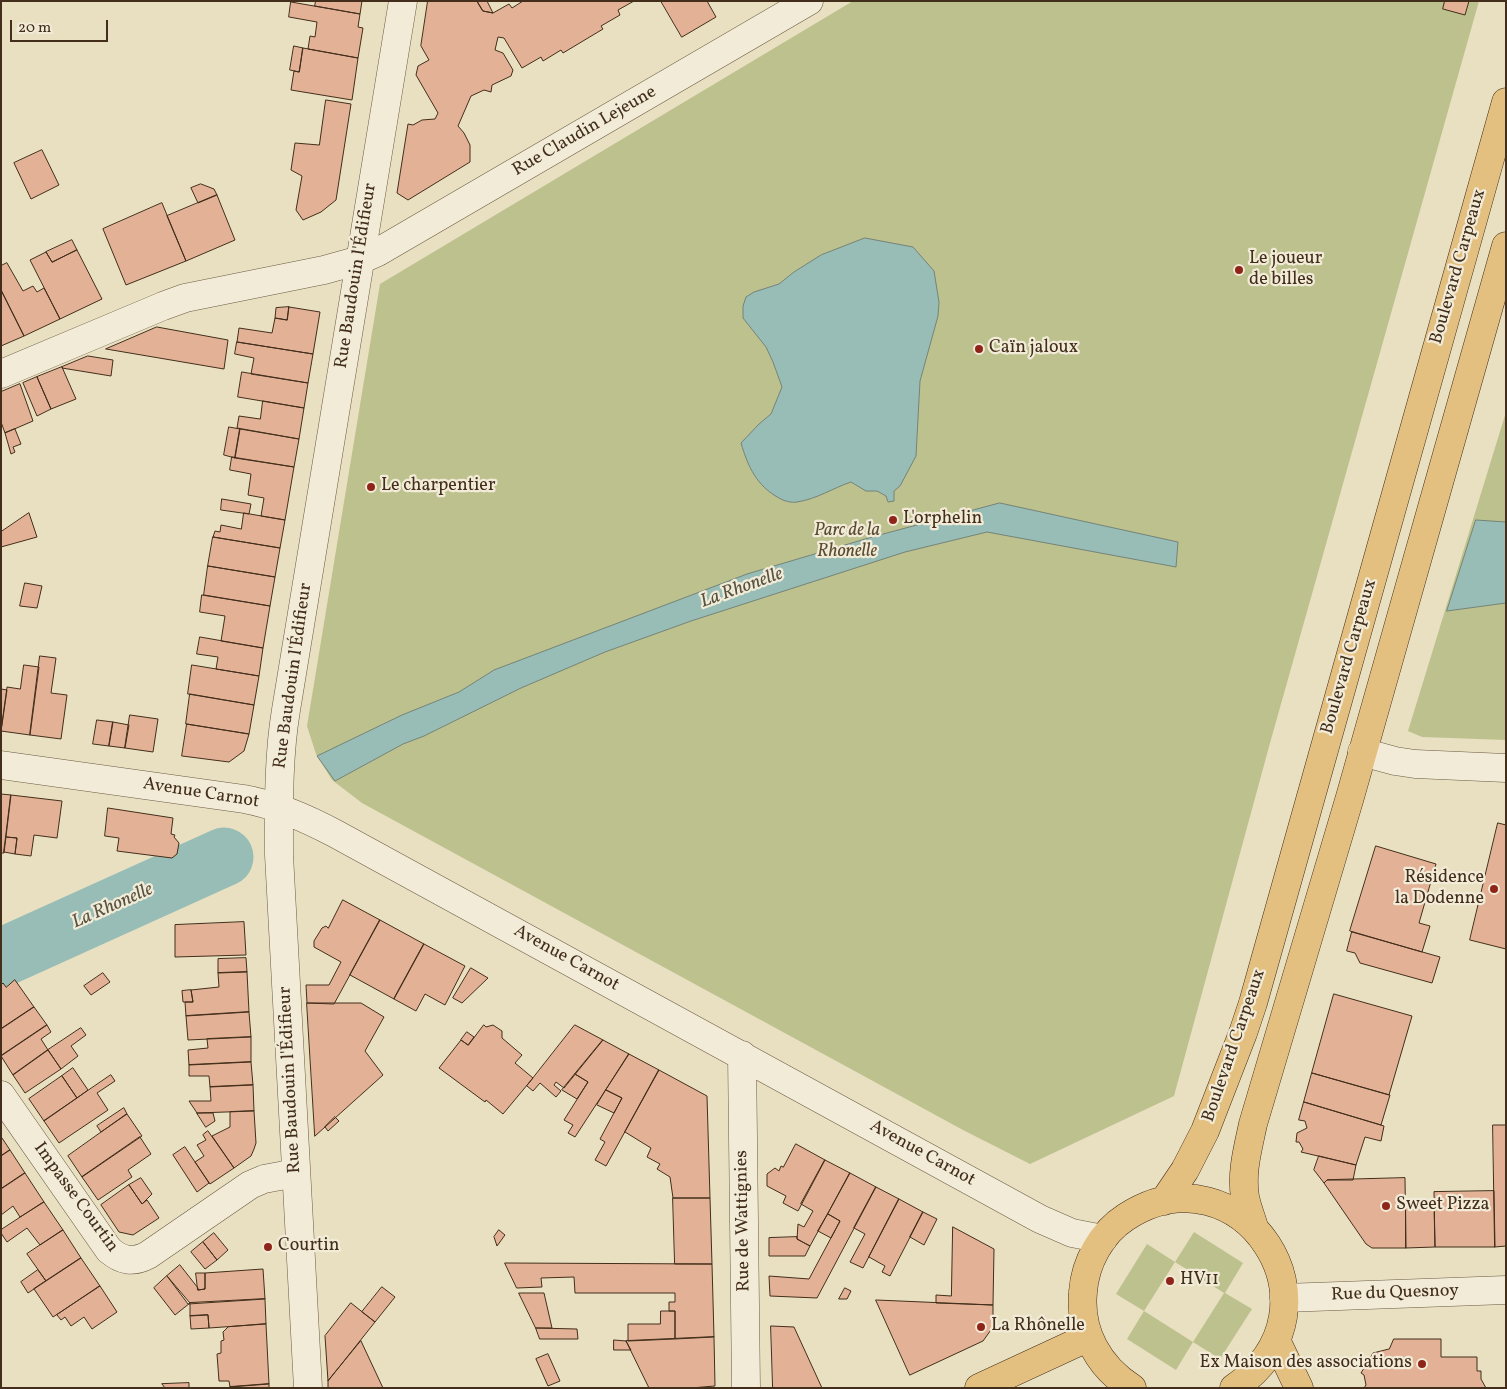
<!DOCTYPE html>
<meta charset="utf-8">
<style>
body{margin:0}
#map{position:relative;width:1507px;height:1389px;overflow:hidden;background:#e9e0c1;font-family:Vollkorn,serif}
canvas{display:block}
.frame{position:absolute;inset:0;border:2px solid #422e1a;pointer-events:none}
.scale{position:absolute;left:10px;top:20px;width:98px;height:22px;box-sizing:border-box;border:2px solid #422e1a;border-top:0;padding-left:6px;font-size:15px;line-height:18px;white-space:nowrap;color:#422e1a;-webkit-text-stroke:4px #f1ebd7;paint-order:stroke}
</style>
<div id="map">
<canvas width="1507" height="1389"></canvas>
<div class="frame"></div>
<div class="scale">20 m</div>
</div>
<script>
const c = document.querySelector('canvas').getContext('2d');
c.lineJoin = 'round';
function fillPath(path, color) {
  c.fillStyle = color;
  c.fill(path, 'evenodd');
}
function strokePath(path, color, width, dash) {
  c.strokeStyle = color;
  c.lineWidth = width;
  c.lineCap = dash ? 'butt' : 'round';
  c.setLineDash(dash || []);
  c.stroke(path);
}
function write(font, color, halo, rows, align = 'center') {
  c.font = font + ' Vollkorn,serif';
  c.lineWidth = 4.5;
  c.setLineDash([]);
  c.textBaseline = 'middle';
  c.strokeStyle = halo;
  c.fillStyle = color;
  for (const [text, x, y, turn = 0] of rows) {
    c.save();
    c.translate(x, y);
    c.rotate((+turn || 0) * Math.PI / 180);
    c.textAlign = isNaN(turn) ? turn : align;
    if (halo) c.strokeText(text, 0, 0);
    c.fillText(text, 0, 0);
    c.restore();
  }
}
fillPath(new Path2D(`
 M853 1H1479L1270 743 1174 1096 1030 1164 963 1130 362 803 332 780 316 754 307 726 380 284Z
 M1506 412V740L1422 737 1408 731Z
 M1194 1232 1243 1263 1225 1293 1252 1309 1220 1359 1193 1342 1176 1370 1127 1339 1144 1311 1116 1294 1147 1244 1175 1262ZM1175 1262 1224 1293 1193 1342 1144 1311Z`), '#bcc18e');
const water = new Path2D(`
 M865 238 913 247 934 271 939 302 938 316 920 381 916 456 900 486 894 491V501L888 502 886 496 877 491H866L851 482C833 488 817 499 797 502 791 503 784 501 779 498 757 486 748 467 741 443L759 424 771 414 782 387 773 362 766 347 743 318V306L746 297 754 292 779 284 794 272 821 255Z
 M1000 503 1178 542 1176 567 987 532 905 552 691 621 605 652 521 688 424 736 403 744 335 781 317 756 402 715 459 692 494 670 747 574 872 537Z
 M1476 520 1506 522V603L1447 611Z`);
fillPath(water, '#97bdb6');
strokePath(water, '#758478', 1);
strokePath(new Path2D(`
 M1 958 224 857`), '#97bdb6', 59);
const building = new Path2D(`
 M316 1H362L360 14 315 6Z
 M428 1H477L483 11 493 13 509 4 512 8 523 1H634L618 10 620 15 601 26 603 29 563 53 561 50 543 61 541 57 522 68 504 38 498 37 495 50 503 53 513 70 511 76 492 85 491 92 484 90 471 96 458 126 464 133 470 145V162L408 200 397 193 408 124 413 125 422 120 435 119 438 113 416 75 418 66 429 60 421 46Z
 M477 1H487L493 13 483 11Z
 M661 1H707L716 17 682 37Z
 M1445 1H1469L1465 15 1443 9Z
 M291 2 360 14 358 27 363 28 358 58 308 49 310 36 315 37 317 22 289 17Z
 M294 46 303 48 299 72 290 70Z
 M303 48 358 58 352 100 291 90 294 71 299 72Z
 M326 100 351 104 336 200 321 212 303 220 296 210 302 176 291 170 295 143 319 145Z
 M42 150 59 185 31 199 14 163Z
 M201 184 214 189 217 195 198 203 191 188Z
 M217 195 235 240 186 261 167 216Z
 M162 203 186 261 126 285 103 229Z
 M72 240 77 250 52 262 46 252Z
 M77 250 102 299 60 319 30 260 46 252 52 262Z
 M7 263 23 291 33 286 37 292 44 288 60 319 24 336 1 290V266Z
 M1 290 24 336 1 346Z
 M289 307 287 320 275 318 276 308Z
 M289 307 320 312 313 354 237 342 239 328 272 333 275 318 287 320Z
 M157 327 228 340 224 369 106 349Z
 M237 342 313 354 308 383 251 374 254 358 235 354Z
 M88 356 113 360 111 376 62 368V367Z
 M62 367 76 399 51 409 37 377Z
 M242 372 308 383 304 408 238 397Z
 M37 377 51 409 37 416 23 383Z
 M20 384 33 421 5 433 1 422V392Z
 M263 401 304 408 299 439 237 428 239 416 260 419Z
 M229 427 240 429 235 458 224 455Z
 M15 429 21 444 13 447 15 452 11 454 5 433Z
 M240 429 299 439 294 467 235 458Z
 M232 457 294 467 285 520 261 516 264 498 248 495 251 474 230 470Z
 M222 499 251 504 249 514 221 510Z
 M29 513 37 537 1 547V532Z
 M244 513 285 520 280 548 213 537 215 531 220 532 221 525 241 529Z
 M213 537 280 548 275 577 208 566Z
 M208 566 275 577 270 606 204 595Z
 M25 583 42 586 37 608 20 606Z
 M202 595 270 606 263 648 221 641 225 616 200 612Z
 M200 637 263 648 259 676 216 669 218 657 197 654Z
 M40 656 56 658 51 693 67 695 61 739 30 735Z
 M24 665 39 667 30 735 1 731 7 687 20 689Z
 M192 665 259 676 254 705 188 694Z
 M1 689 7 690 1 731Z
 M190 694 254 705 249 734 186 724Z
 M130 715 158 719 153 752 125 748Z
 M97 720 113 722 109 746 93 744Z
 M113 722 129 725 125 748 109 746Z
 M187 724 249 734 244 751 229 762 182 756Z
 M1 794 11 795 4 853H1Z
 M11 795 62 801 57 838 34 835 31 856 15 854 17 838 6 837Z
 M108 808 173 818 171 834 175 835 174 837 179 843 177 854 172 858 117 851 119 838 105 836Z
 M1498 823 1506 825V949L1470 940Z
 M6 837 17 838 15 854 4 852Z
 M1376 846 1436 864 1419 923 1430 926 1422 952 1350 931Z
 M343 900 380 920 334 1004 307 1003 306 985H329L341 962 314 947V941L322 928 326 926 328 928Z
 M380 920 424 944 394 999 350 975Z
 M244 922 246 955 175 957V925Z
 M1352 932 1440 957 1432 983 1360 963 1355 953 1347 951Z
 M424 944 465 966 445 1005 425 994 416 1011 394 999Z
 M246 958 247 972 218 973V959Z
 M471 968 488 978 462 1003 453 998Z
 M247 972 249 1012 186 1016 185 1002H193L191 990 219 987 218 973Z
 M103 973 110 982 91 995 84 986Z
 M15 980 34 1007 1 1029V985L3 983 6 987Z
 M191 990 193 1002H183L182 991Z
 M1334 994 1412 1016 1389 1095 1312 1073Z
 M307 1003H361L384 1017 365 1051 383 1075 315 1136Z
 M34 1007 47 1025 1 1056V1029Z
 M249 1012 251 1037 188 1040 186 1016Z
 M47 1025 51 1032 41 1039 48 1050 13 1075 1 1056Z
 M484 1025 486 1027 493 1025 502 1031V1038L522 1055 515 1063 533 1078 503 1114 486 1100 485 1102 439 1068 461 1040 468 1045Z
 M575 1025 603 1040 564 1088 556 1082 554 1085 561 1091 556 1097 540 1083 533 1091 527 1086Z
 M81 1028 86 1035 71 1046 78 1056 61 1069 48 1050Z
 M467 1032 474 1037 468 1045 461 1040Z
 M251 1037V1062L189 1065 188 1050 208 1048 207 1039Z
 M603 1040 629 1054 575 1137 568 1133 573 1125 564 1120 588 1082 575 1074Z
 M48 1050 61 1069 25 1093 13 1075Z
 M629 1054 659 1070 606 1166 595 1160 605 1142 600 1139 622 1098 606 1090Z
 M251 1062 253 1085 210 1087 209 1076H189V1065Z
 M73 1068 88 1090 77 1098 62 1076Z
 M659 1070 707 1096 710 1198H673L670 1177 657 1169 660 1164 647 1157 651 1148 625 1132Z
 M1312 1073 1390 1095 1381 1125 1304 1102Z
 M575 1074 588 1082 577 1099 562 1090Z
 M111 1075 115 1081 97 1093 108 1110 59 1143 44 1121Z
 M62 1076 77 1098 44 1121 29 1099Z
 M253 1085 254 1111 197 1113 189 1101H211L210 1087Z
 M606 1090 622 1098 614 1113 597 1105Z
 M1304 1102 1384 1126 1381 1141 1365 1137 1356 1165 1301 1152 1303 1149 1299 1142H1296L1297 1133 1307 1128 1305 1121 1299 1120Z
 M124 1108 127 1114 101 1132 97 1126Z
 M254 1111 256 1143 254 1149 251 1156 234 1168 212 1136 230 1127V1112Z
 M197 1113H213L215 1121 206 1127Z
 M127 1114 142 1136 82 1177 68 1156Z
 M335 1117 339 1121 328 1131 325 1127Z
 M1493 1125H1506V1246L1495 1247Z
 M208 1131 234 1168 210 1184 195 1162 204 1156 197 1145 206 1140 203 1135Z
 M140 1137 151 1154 128 1170 132 1177 98 1200 82 1177Z
 M2 1138 10 1150 1 1156V1138Z
 M796 1144 825 1160 798 1211 783 1203 786 1196 767 1186V1174L775 1168 779 1171 781 1166 783 1167Z
 M185 1147 209 1183 197 1192 173 1155Z
 M10 1150 25 1173 1 1189V1156Z
 M1319 1156 1356 1165 1353 1180H1327L1324 1183 1314 1170Z
 M825 1160 850 1173 810 1246 797 1239 798 1224 804 1227 813 1211 801 1204Z
 M25 1173 44 1202 20 1217 13 1206 1 1215V1189Z
 M850 1173 876 1187 817 1298 770 1296 769 1276 809 1279 840 1221 828 1214Z
 M141 1178 152 1194 142 1204 129 1185Z
 M1405 1178 1406 1248H1372L1366 1244 1324 1183 1327 1180Z
 M129 1185 142 1204 147 1200 159 1218 133 1235 119 1232 101 1205Z
 M876 1187 899 1199 863 1268 850 1262 865 1234 854 1228Z
 M1494 1191 1495 1247H1435L1434 1192Z
 M673 1198H710L712 1264H675Z
 M899 1199 923 1212 890 1276 882 1272 885 1266 869 1257Z
 M44 1202 63 1230 40 1245 27 1228 7 1242 1 1233V1230Z
 M1406 1205H1434L1435 1247 1406 1248Z
 M923 1212 937 1219 924 1245 910 1237Z
 M828 1214 840 1221 831 1238 818 1231Z
 M953 1227 994 1249 993 1305 936 1303V1295L951 1296Z
 M63 1230 81 1258 46 1281 27 1254Z
 M499 1230 505 1235 497 1246 494 1237Z
 M214 1233 228 1250 217 1260 203 1242Z
 M797 1237V1239L810 1246 805 1256H769V1238Z
 M203 1242 217 1260 205 1269 191 1252Z
 M81 1258 100 1286 53 1317 34 1289Z
 M505 1263 712 1264 714 1337 675 1339V1311H669V1302H675V1293H575L574 1277 541 1278 542 1287 517 1288Z
 M180 1265 198 1288V1290L205 1289V1273L263 1269 265 1299 188 1304 167 1276Z
 M38 1270 46 1281 28 1293 21 1282Z
 M196 1273H205V1289L198 1290Z
 M167 1276 190 1303 175 1315 154 1288Z
 M100 1286 117 1312 92 1329 84 1317 71 1326 65 1317 61 1320 57 1315Z
 M382 1287 395 1297 375 1322 362 1312Z
 M845 1288 851 1291 847 1299H839Z
 M519 1293H544L552 1328H536Z
 M265 1299 266 1324 209 1328 208 1315 190 1316V1303Z
 M876 1300 993 1305V1327L983 1341 910 1375Z
 M351 1303 375 1322 328 1381 325 1336Z
 M661 1311H675V1339L628 1341V1324H660Z
 M208 1315 209 1328 191 1329 190 1316Z
 M266 1324 269 1384 230 1387 229 1381H219L217 1354 221 1353V1341L224 1340 223 1332 228 1327Z
 M771 1326 794 1327 822 1388H773Z
 M536 1328 577 1329 578 1339H540Z
 M714 1337 715 1386 691 1388H649L626 1341Z
 M1394 1339H1441V1357H1477V1371H1481V1379L1486 1388H1364L1366 1385 1364 1375 1361 1373 1373 1353 1389 1349Z
 M614 1340 626 1341 631 1350H614Z
 M361 1341 383 1388H328V1381Z
 M548 1354 560 1381 548 1386 536 1359Z
 M189 1383V1388H165L162 1384Z
 M269 1384V1388H230V1387Z`);
fillPath(building, '#e3b196');
strokePath(building, '#422e1a', 1);
const minor = new Path2D(`
 M1 374 163 306 185 298 324 270 360 260 378 252 809 1
 M1362 752 1395 761 1415 764 1506 768
 M1 765 244 799C277 805 306 818 336 834L1040 1219 1072 1233 1103 1239
 M742 1055 746 1388
 M1 1095 109 1250C122 1261 133 1263 148 1255L250 1185 264 1179 296 1173
 M1284 1298 1506 1290
 M308 1388 279 855C279 806 278 758 286 710L403 1`);
const major = new Path2D(`
 M1164 1201 1185 1170 1205 1131 1243 1033 1253 1003 1506 102
 M1254 1227C1251 1217 1247 1207 1245 1197 1241 1172 1248 1148 1253 1124L1350 797 1506 246
 M1276 1340 1299 1388
 M979 1388 1089 1337
 M1132 1388C1099 1367 1079 1332 1083 1292 1085 1263 1101 1233 1126 1217 1240 1143 1352 1308 1234 1388`);
strokePath(minor, '#6c5a44', 29);
strokePath(major, '#422e1a', 29);
strokePath(minor, '#f1ebd7', 28);
strokePath(major, '#e4c080', 28);
for (const [x, y, r, color] of [
 [1239,270,5,"#8f2418"],
 [979,349,5,"#8f2418"],
 [371,487,5,"#8f2418"],
 [893,520,5,"#8f2418"],
 [1494,889,5,"#8f2418"],
 [1386,1206,5,"#8f2418"],
 [268,1247,5,"#8f2418"],
 [1170,1281,5,"#8f2418"],
 [981,1327,5,"#8f2418"],
 [1422,1364,5,"#8f2418"]
]) {
  const dot = new Path2D();
  dot.arc(x, y, r, 0, 2 * Math.PI);
  c.fillStyle = color;
  c.fill(dot);
  strokePath(dot, '#f1ebd7', 2);
}
write('18px', '#422e1a', '#f1ebd7', [
 ["Rue Claudin Lejeune",585,132,-30],
 ["Boulevard Carpeaux",1459,267,-74],
 ["Rue Baudouin l'Édifieur",357,276,-81],
 ["Boulevard Carpeaux",1350,657,-74],
 ["Rue Baudouin l'Édifieur",294,676,-82],
 ["Avenue Carnot",201,794,9],
 ["Avenue Carnot",566,959,29],
 ["Boulevard Carpeaux",1235,1046,-71],
 ["Rue Baudouin l'Édifieur",291,1080,-93],
 ["Avenue Carnot",922,1154,29],
 ["Impasse Courtin",75,1198,54],
 ["Rue de Wattignies",744,1221,-91],
 ["Rue du Quesnoy",1395,1294,-2]
]);
write('18px', '#422e1a', '#f1ebd7', [
 ["Le joueur",1249,260],
 ["de billes",1249,281],
 ["Caïn jaloux",989,349],
 ["Le charpentier",381,487],
 ["L'orphelin",903,520],
 ["Résidence",1484,879,"right"],
 ["la Dodenne",1484,900,"right"],
 ["Sweet Pizza",1396,1206],
 ["Courtin",278,1247],
 ["HV11",1180,1281],
 ["La Rhônelle",991,1327],
 ["Ex Maison des associations",1412,1364,"right"]
], 'left');
write('italic 18px', '#5a4b31', '#f1ebd7', [
 ["Parc de la",847,532],
 ["Rhonelle",847,553]
]);
write('italic 19px', '#575241', '#f1ebd7', [
 ["La Rhonelle",742,589,-20],
 ["La Rhonelle",113,907,-24]
]);
</script>
